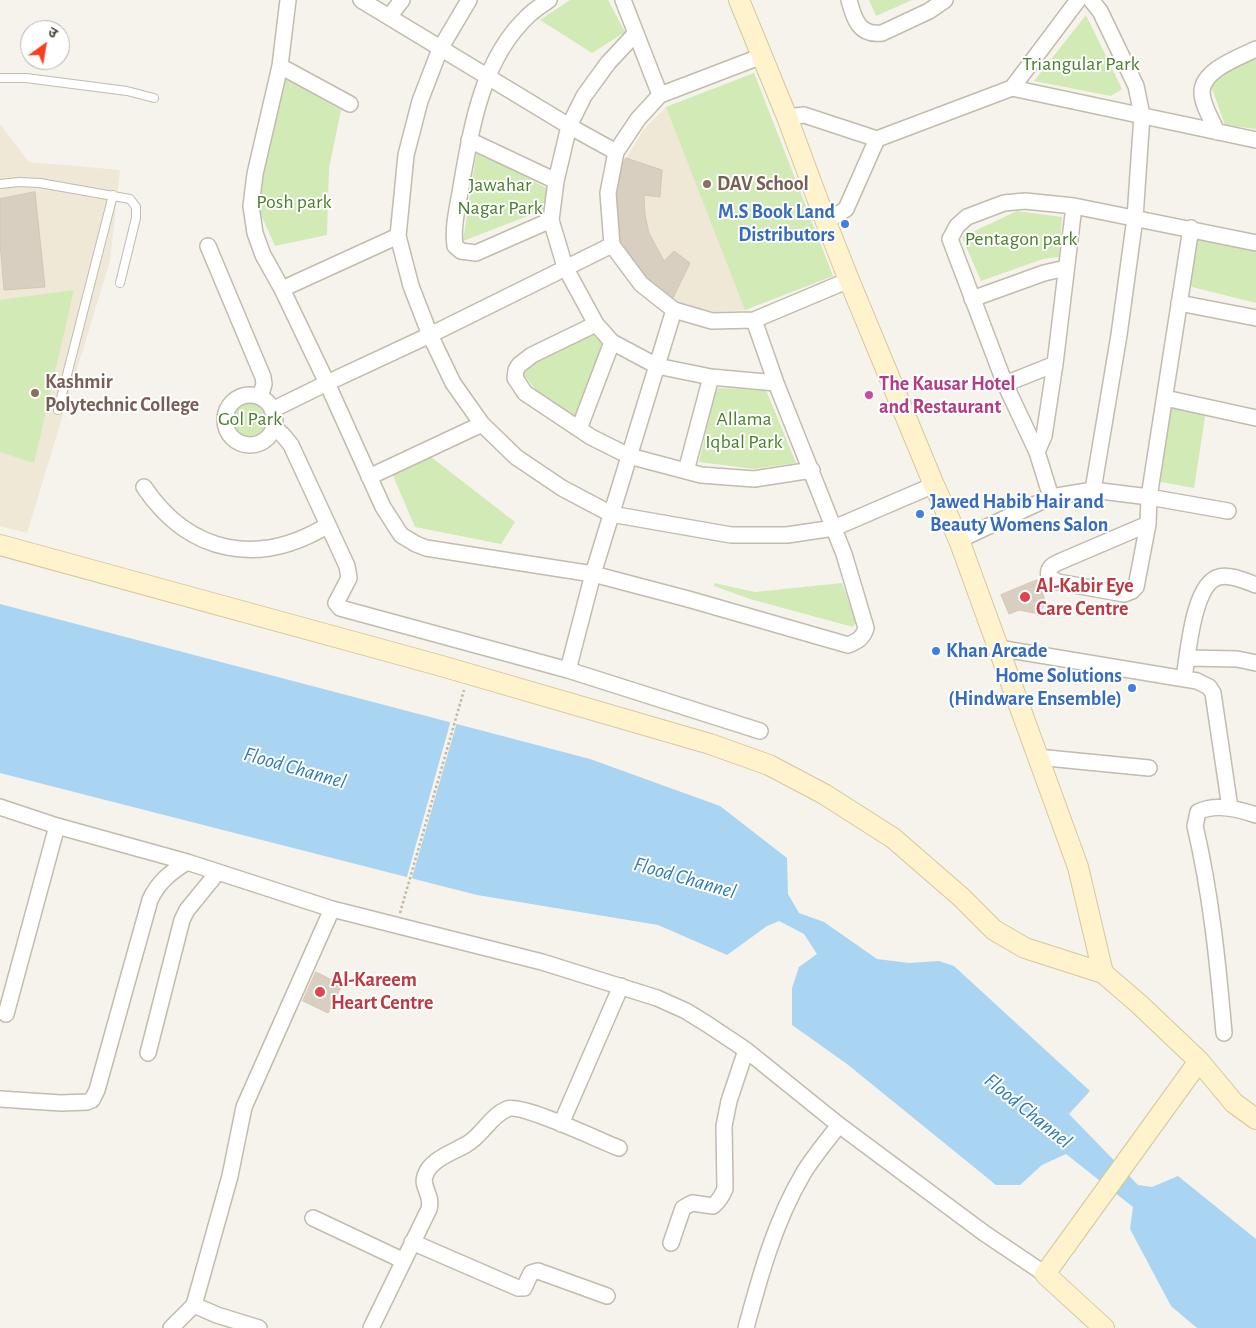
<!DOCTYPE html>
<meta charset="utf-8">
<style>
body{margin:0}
#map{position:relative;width:1256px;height:1328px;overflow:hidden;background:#f6f3ec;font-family:"Alegreya Sans","Noto Sans Devanagari",sans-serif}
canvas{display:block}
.north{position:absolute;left:20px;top:20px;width:50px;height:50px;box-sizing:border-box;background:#fff;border:1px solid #b7b4b0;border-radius:50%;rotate:32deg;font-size:14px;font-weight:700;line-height:20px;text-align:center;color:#4b4439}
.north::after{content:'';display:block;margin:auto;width:18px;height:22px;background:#fc3f1d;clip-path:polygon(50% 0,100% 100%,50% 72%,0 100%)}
</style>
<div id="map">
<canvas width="1256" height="1328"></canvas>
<div class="north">उ</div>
</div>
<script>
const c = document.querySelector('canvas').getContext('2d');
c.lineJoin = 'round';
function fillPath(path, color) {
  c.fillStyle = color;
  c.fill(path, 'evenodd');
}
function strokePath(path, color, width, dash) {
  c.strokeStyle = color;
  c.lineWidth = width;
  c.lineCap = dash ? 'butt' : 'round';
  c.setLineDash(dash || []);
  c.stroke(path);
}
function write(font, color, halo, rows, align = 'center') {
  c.font = font + ' "Alegreya Sans",sans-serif';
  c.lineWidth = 4;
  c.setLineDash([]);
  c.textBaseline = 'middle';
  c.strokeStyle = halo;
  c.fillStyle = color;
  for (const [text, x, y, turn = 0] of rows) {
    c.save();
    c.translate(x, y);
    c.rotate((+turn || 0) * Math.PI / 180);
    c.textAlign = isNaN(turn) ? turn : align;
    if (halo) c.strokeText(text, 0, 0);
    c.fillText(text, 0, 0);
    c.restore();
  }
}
fillPath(new Path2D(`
 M754 73 833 276 745 310 716 312 675 303 644 276 619 238 613 203 622 165 644 129 666 107Z
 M0 124 29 162 120 170 110 261 27 533 0 526Z`), '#efe8d6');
fillPath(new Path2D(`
 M570 0H608L625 32 592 53 540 20Z
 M869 0H912L876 16Z
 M1086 15 1122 89 1111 96 1034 81Z
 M1256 56V129L1225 125 1211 86 1217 74Z
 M754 73 833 276 745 310 666 107Z
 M283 79 289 80 341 110 329 168 327 235 275 246 258 208 266 148Z
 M477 150 546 188V209L463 241Z
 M1017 211 1062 217 1059 257 1043 259 981 281 962 237Z
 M1195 236 1256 249V303L1188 286Z
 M74 290 34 463 0 452V300Z
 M593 335 604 345 575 420 541 396 518 368Z
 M716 388 766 390 796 463 754 469 699 462Z
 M229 419a21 21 0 1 1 42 0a21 21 0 1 1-42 0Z
 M1168 402 1206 411 1194 488 1156 481Z
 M431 457 515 522 501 544 415 527 391 471Z
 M714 583 755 592 842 583 856 622 853 627 750 599 714 586Z`), '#d2eab5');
fillPath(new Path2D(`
 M0 604 590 759 720 806 787 858 788 894 799 913 824 922 877 959 909 963 939 961 954 966 1090 1091 1069 1114 1138 1185 1152 1187 1178 1176 1256 1239V1328H1197L1171 1306 1130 1229 1133 1207 1066 1154 1042 1165 1020 1185H996L847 1064 792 1025V988L799 967 817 954 804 934 779 921 767 926 727 955 658 925 477 895 0 773Z`), '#a9d4f2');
fillPath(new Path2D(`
 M451 720 457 722 411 881 406 880Z`), '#f6f3ec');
const building = new Path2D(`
 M626 158 662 170 660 197 644 195 645 215 649 233 664 261 674 251 690 263 672 300 644 276 619 238 613 203 622 165Z
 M35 192 45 287 4 290 0 242V199Z
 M1037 580 1046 602 1039 614 1019 610 1009 614 1001 595Z
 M316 972 342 985 328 1013 303 1001Z`);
fillPath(building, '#d8cfc1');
strokePath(building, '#d3c7b4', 1);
const lane = new Path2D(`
 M0 78H26L127 91 154 98
 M0 184 19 182 40 183 130 199 136 207V218L120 283
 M58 410 113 195`);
const street = new Path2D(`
 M288 0 280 66 255 174 251 206 255 233 263 255 282 289 327 383 383 507 401 535 416 544 426 548 593 574 688 599 848 645C858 641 863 638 866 628L844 554 776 383 754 320
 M361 0 569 126 616 152
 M469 0 440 49 420 101 406 155 398 236 411 286 430 335 453 383 482 424 516 457 562 488 611 514 731 535H787L834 528 934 485
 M549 0C542 5 534 10 528 16 483 58 472 124 462 181 459 202 452 225 455 246L461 251 476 253 551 220
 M623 0 660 95
 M849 0C854 19 859 36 882 33L929 11 945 0
 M1091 0 1100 11 1136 86 1142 115 1135 218 1119 335 1093 490
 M389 17 402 0
 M636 33 608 63 584 96 569 126 556 181 551 220 565 267 596 324 612 342 657 366 711 377 776 383
 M762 56 660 95 638 119 616 152 608 193 612 245 641 284 674 310 712 321 754 320 849 280
 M280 66 350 104
 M1012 88 1078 0
 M787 117 804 115 877 139
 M1217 132C1212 120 1202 105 1202 92 1202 70 1240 57 1256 49
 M469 140 556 181
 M826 222 846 209 877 139 1012 88 1256 140
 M208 246 263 377 264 384 260 397
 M282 289 398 236
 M972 299 1044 273 1066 268
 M1179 303 1256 318
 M596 324 532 355 519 365 516 370 515 378 525 393 591 437 629 456 701 475 754 479 812 470
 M1005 384 1055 364
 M225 420a25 25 0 1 1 50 0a25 25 0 1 1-50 0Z
 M1165 398 1256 418
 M272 410 327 383 430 335 612 245
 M273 427 283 435 291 445 347 566 349 578 336 603 340 608 568 670 760 731
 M579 429 612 342
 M1037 452 1044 436 1055 364 1074 206
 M686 471 711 377
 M369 477 482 424
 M144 487C190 555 260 567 328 525
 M1051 497 1037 452 1005 384 950 239 957 226 967 217 1004 203 1025 201 1074 206 1256 243
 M1148 524 1059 562C1052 565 1047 569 1049 577L1058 582 1124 594 1132 591 1136 587 1148 524 1149 497 1191 228
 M959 540 1051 497 1093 490 1149 497 1228 511
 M998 648 1197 681 1209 687 1213 693 1230 808
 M1188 658 1237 659 1256 663
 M568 670 593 574 674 310
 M1184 678C1188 655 1193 583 1219 577 1230 574 1245 581 1256 585
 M1037 757 1149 768
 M0 807 57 826 187 862 332 909 542 962 657 998 686 1011 707 1024 746 1050 839 1125 984 1233 1045 1274
 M6 1014 57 826
 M1224 1033C1218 964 1211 894 1195 826L1198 812C1215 803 1239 809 1256 815
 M148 1053 182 920 187 910 218 872
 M0 1099 61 1103 87 1102 92 1100 97 1090 150 900C158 882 171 872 187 862
 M561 1124 621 986
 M313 1218 402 1260
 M412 1242 518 1288H524L531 1273 538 1271 607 1296
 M671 1243 683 1208 692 1203 713 1206C719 1201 722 1196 725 1189L724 1126 729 1101 746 1050
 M194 1305 217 1315 259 1328
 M171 1328 194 1305 230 1176 244 1107 332 909
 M371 1328 429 1209C433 1195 421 1187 425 1176 430 1159 454 1152 467 1144 483 1135 490 1116 507 1109 522 1103 600 1141 619 1148
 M746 1328C760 1276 775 1221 803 1174 813 1157 827 1141 839 1125`);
const secondary = new Path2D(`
 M739 0 787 117 826 222 849 280 934 485 959 540 1078 867 1103 973 1139 1004 1199 1061 1234 1103 1256 1119
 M0 545 438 665 710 744 769 765 824 794 893 838 961 897 994 930 1025 948 1103 973
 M1104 1328 1045 1274 1199 1061`);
strokePath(lane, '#c2bbae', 10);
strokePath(street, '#c2bbae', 18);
strokePath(secondary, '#d6c79b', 22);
strokePath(new Path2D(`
 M400 913 464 690`), '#c4b79f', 2.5, [2.5, 2.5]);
strokePath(lane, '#fff', 8);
strokePath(street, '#fff', 15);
strokePath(secondary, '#fff3cd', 20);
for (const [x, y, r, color] of [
 [707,184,5,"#8d6e63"],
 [845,224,5,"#3f7fe0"],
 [35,393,5,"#8d6e63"],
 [869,395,5,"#d1479c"],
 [920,514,5,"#3f7fe0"],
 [1025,597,6,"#e0444e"],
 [936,651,5,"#3f7fe0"],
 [1132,688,5,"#3f7fe0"],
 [320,992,6,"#e0444e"]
]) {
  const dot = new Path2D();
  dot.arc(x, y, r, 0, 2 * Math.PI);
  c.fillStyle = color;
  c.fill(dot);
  strokePath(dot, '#fff', 2);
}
write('20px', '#4a7f2a', '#fff', [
 ["Triangular Park",1081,64],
 ["Jawahar",500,185],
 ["Nagar Park",500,208],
 ["Posh park",294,202],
 ["Pentagon park",1021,239],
 ["Gol Park",250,419],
 ["Allama",744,419],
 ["Iqbal Park",744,442]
]);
write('bold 20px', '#785e54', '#fff', [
 ["DAV School",717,184],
 ["Kashmir",45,382],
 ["Polytechnic College",45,405]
], 'left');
write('bold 20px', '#366cbe', '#fff', [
 ["M.S Book Land",835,212],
 ["Distributors",835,235],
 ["Jawed Habib Hair and",930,502,"left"],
 ["Beauty Womens Salon",930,525,"left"],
 ["Khan Arcade",946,651,"left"],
 ["Home Solutions",1122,676],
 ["(Hindware Ensemble)",1122,699]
], 'right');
write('bold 20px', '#b23c85', '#fff', [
 ["The Kausar Hotel",879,384],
 ["and Restaurant",879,407]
], 'left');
write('bold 20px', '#be3a42', '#fff', [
 ["Al-Kabir Eye",1036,586],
 ["Care Centre",1036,609],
 ["Al-Kareem",331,980],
 ["Heart Centre",331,1003]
], 'left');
write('italic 21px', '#2e7ab2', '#fff', [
 ["Flood Channel",295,768,16],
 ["Flood Channel",685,878,16],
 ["Flood Channel",1028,1111,39]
]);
</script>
